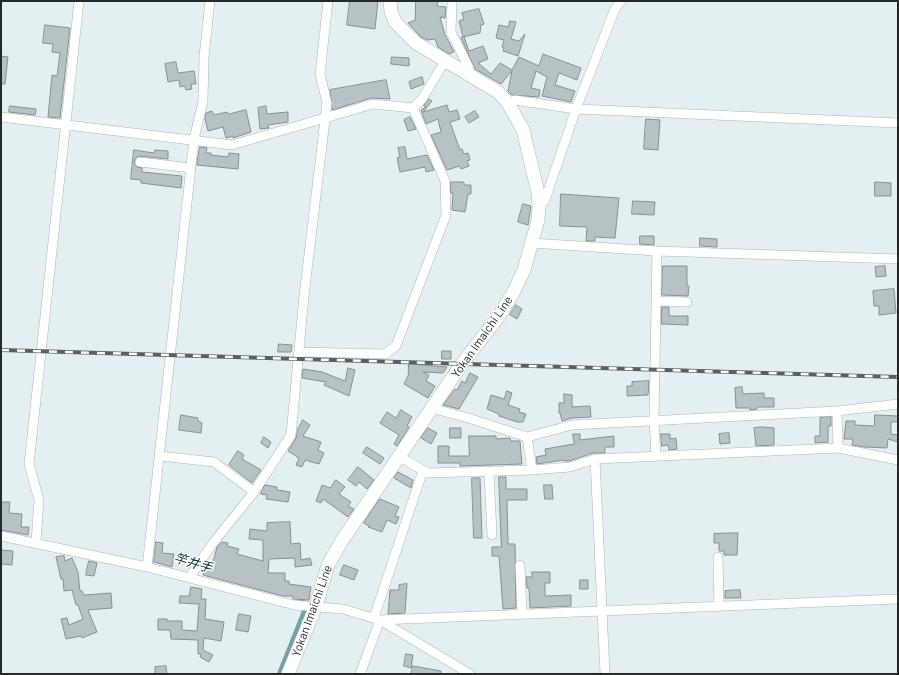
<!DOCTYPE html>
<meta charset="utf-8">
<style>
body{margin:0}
#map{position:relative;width:899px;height:675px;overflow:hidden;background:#e3eff0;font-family:Barlow,sans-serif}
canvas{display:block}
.frame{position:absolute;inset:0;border:2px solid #242929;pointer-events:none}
</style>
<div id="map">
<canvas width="899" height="675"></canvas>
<div class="frame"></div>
</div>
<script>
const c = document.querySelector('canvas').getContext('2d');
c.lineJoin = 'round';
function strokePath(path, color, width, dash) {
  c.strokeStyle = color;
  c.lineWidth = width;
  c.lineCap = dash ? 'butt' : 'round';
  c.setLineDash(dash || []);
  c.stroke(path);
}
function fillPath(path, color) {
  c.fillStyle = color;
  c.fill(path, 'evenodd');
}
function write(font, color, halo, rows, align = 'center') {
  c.font = font + ' Barlow,"Noto Sans JP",sans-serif';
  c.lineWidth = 3;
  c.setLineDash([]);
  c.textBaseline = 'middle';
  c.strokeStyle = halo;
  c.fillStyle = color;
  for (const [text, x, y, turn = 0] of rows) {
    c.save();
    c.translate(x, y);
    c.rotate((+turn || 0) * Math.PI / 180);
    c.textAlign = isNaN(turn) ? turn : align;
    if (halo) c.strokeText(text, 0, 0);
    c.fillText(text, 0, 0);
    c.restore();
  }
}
strokePath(new Path2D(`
 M281 674 305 614 307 605 302 604`), '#73a3a9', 8);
const building = new Path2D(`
 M350 1H378L375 29 347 25Z
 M416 1H438L437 6 446 7 445 18 440 17 445 35 454 52 449 54 438 47 435 39 427 40 421 37 408 23 415 20Z
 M479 9 484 24 481 25 480 33 463 37 459 21 464 19 462 13Z
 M510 21 516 22 511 39 519 41 525 34 518 56 503 51 504 48 502 47 504 40 496 38 499 25 508 27Z
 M45 25 70 28 60 118 48 117 52 75 57 76 60 53 52 52 53 44 43 43Z
 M464 37 469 51 483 46 488 59 478 63 491 74 500 63 512 70 519 57 539 66 543 54 581 68 577 80 559 73 555 85 575 91 571 102 542 96 547 77 536 71 531 88 540 90 539 97 512 95 508 91 512 71 501 84 475 69 461 38Z
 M1 56 8 57 5 84H1Z
 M392 57 409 58V66L391 64Z
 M176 62 178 73 194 71 196 84H191L192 89 186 90 185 86 180 87 179 80 168 82 165 64Z
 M422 77 424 84 411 89 409 82Z
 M386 80 390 99 371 98 332 110 330 90Z
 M429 99 432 101 423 112 447 105 449 112 457 110 460 119 450 122 460 150 462 149 464 154 468 153 470 160 467 161 469 166 461 169 460 166 447 170 431 135 441 132 438 119 426 124 421 110 426 107 424 106Z
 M10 106 36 109 35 115 9 112Z
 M266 106 267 114 288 112V122L268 125 269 128 260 129 258 108Z
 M246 110 251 132 233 138V136L226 138 223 127 208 131 205 119 206 113 212 111 214 115 227 112 228 114Z
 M475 111 479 117 469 123 465 117Z
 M410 117 416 129 408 131 404 120Z
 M646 119 660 120 658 150 644 149Z
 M200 147 207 148 206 153H211V155L228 157 229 153 239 154 238 169 197 165Z
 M405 147 407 159 427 155 434 170 426 172 425 167 400 172 397 158 400 157 398 148Z
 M134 150 154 153 155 150 168 151V159L138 156 135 159 134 164 137 167 142 168V172L182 176 181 188 141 183V180L131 179Z
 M451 182H464V185H471V194H468L465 212 452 210 453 193H451Z
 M875 182 891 183V196H875Z
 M561 194 619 198 615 238 595 237V241H586L587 227 560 226Z
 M633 201 655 202 654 215 632 214Z
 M523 204 531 206 528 225 518 222Z
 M640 236H654V245L640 244Z
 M700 238 717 239V247L700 246Z
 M663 266H687V286H689L688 296 662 295Z
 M885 266 886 276 876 277 875 267Z
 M894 289 896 313 879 315V306H874L873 291Z
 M516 305 522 309 517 319 510 315Z
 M662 307H669V316H688V325L662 324Z
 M279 344 292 345 291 352H278Z
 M442 351H451V359H442Z
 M409 364 447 367 443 373 423 372 429 375 426 381 435 386 428 398 404 384 408 376Z
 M348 368 355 370 349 396 324 385 326 382 302 378 303 369 322 372 345 381Z
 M470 373 478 377 459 409 443 405 455 389 457 390 462 381 465 383Z
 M649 381 648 395 627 396V386H632V382Z
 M742 387 743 394 764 393V398H774V407H757V409L750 410V408H736L735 388Z
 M507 391 512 393 508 405 520 409 519 412 526 414 523 422H517L499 416V414L487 409 491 395 504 399Z
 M564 394 572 395V407L590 406 591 417 572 418 562 421 560 413H559V403H564Z
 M401 410 412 417 407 426 409 427 397 446 394 444 399 435 380 423 387 412 396 418Z
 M181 415 198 418V421L202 423 201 433 179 430Z
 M875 415 898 416V422H891V434L898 435V442L888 439 887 448 864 447 852 445 853 439H844L846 421H855V425L874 426Z
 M831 417V426H828V442L815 443V436H820V418Z
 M303 420 310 425 303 436 321 442 318 450 324 453 319 464 305 460 302 467 296 465 299 458 288 451 296 438 298 429Z
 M762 427 774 428V445L756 446 754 428Z
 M428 428 437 433 431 444 421 438Z
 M450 428H461V438H450Z
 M729 433 730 443 720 444 719 434Z
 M573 434H580V440L614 436V447H605V453H593L569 461H564V460L537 464 536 457 546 455 545 449 574 444Z
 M661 434H670V439L676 438 677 449 669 450 668 445 662 446Z
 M469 436H496V439L510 438 511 441H520L522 464 460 466V463H438V446H449V456H469Z
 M264 437 271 442 268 448 261 443Z
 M367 447 384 458 380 464 363 453Z
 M238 451 244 455 242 459 261 470 252 483 229 465Z
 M358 467 374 480 367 489 359 482 356 486 348 480Z
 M398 472 413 480 411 488 394 478Z
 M499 477H506V489H527V500H507L508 544H515L516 608 503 609 499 556H492V547H501Z
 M472 478H480L482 538H474Z
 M336 480 345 487 339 494 351 502 348 506 354 509 348 517 323 499 321 503 316 501 322 485 330 488Z
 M265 485 277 487V490L290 492 288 502 266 499 267 495 261 494Z
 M544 485H552L553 499H545Z
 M380 499 399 507 395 516 399 517 396 524 387 520 382 532 368 527 369 526 364 523Z
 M1 502H10L9 513 22 514 21 527H29L28 535 1 530Z
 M290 522 291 544 300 543 301 560 310 558 312 565 295 567V558L269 559 268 573H285V581H289V584L311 587 309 600 293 599V596H283L203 575 207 565 212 566 217 547 222 542 228 543 227 546 239 549 237 554 263 561V540L249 539 250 529 267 531V523Z
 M728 533H738L737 555H724V551H719V543H714V534Z
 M156 542 163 543 162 553 174 554 172 567 154 562Z
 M1 550 13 551 12 565 1 564Z
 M64 556 65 561 72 558 78 572 80 591H82L84 595 111 593 112 608 88 610 97 632 82 638 81 636 66 639 61 619 67 618 69 625 83 619 78 605H76L72 590 64 591 63 579H61L56 557Z
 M89 561 97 563 94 576 86 575Z
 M344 565 358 570 354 580 340 575Z
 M532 572H550V583H545V596L571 595V606L530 608 529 588H527L526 577H532Z
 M580 580H588V589H580Z
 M407 584 405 613 388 614 390 590H399V585Z
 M191 587 202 589 201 599H206L205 619 224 622 221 641 204 638 203 650 213 655 209 662 200 657 201 654H198V640L171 639 170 630H158V619H167V621H182V630L197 631 199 604 179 603 180 596H189Z
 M740 590 741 598H725V591Z
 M239 614 251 616 248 632 236 630Z
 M406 654 413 655 411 668 404 666Z
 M166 666 167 674H155V667Z
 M413 666 441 671V674H411Z`);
fillPath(building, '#b6c2c3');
strokePath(building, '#859192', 1);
const minor = new Path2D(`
 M452 1 451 32 469 68V75
 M508 103 515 100 576 109 898 123
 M1 117 232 145 373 104 413 108 422 99 445 61
 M140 162 191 168
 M539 206 545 200 576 109 615 9 621 1
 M531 243 657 251 898 259
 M656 301 687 302
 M299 352 385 354 396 346 446 215 445 181 413 108
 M431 408 468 418 527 437 572 425 837 411 898 404
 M837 411 838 448
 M527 437 532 470
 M160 456 214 462 254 492
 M656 456 654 420 657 251
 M400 457 428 473 532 470 570 467 595 459 838 448 898 460
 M595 459 605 674
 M489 471 492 535
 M1 536 147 567 294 605 343 609 380 620 898 599
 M36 543 39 500 29 464 79 1
 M718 557 719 606
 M520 565 522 614
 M147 567 194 139 203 101 204 57 210 1
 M189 578 213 543 254 492 291 435 304 296 327 103 320 74 328 1
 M374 618 423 470
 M360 674 380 620 470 674`);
const secondary = new Path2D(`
 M288 674 316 606 328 565 341 542 461 365 499 316 513 293 524 270 538 220 539 206 538 193 523 130 508 103 498 92 416 43 395 22 391 11 390 1`);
strokePath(minor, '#aab6b7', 10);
strokePath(secondary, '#aab6b7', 14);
strokePath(minor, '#fff', 9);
strokePath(secondary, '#fff', 13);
const rail = new Path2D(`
 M1 350 898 377`);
strokePath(rail, '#596060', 4);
strokePath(rail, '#fff', 2.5, [8]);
write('12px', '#242929', '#fff', [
 ["Yokan Imaichi Line",482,337,-55],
 ["Yokan Imaichi Line",312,611,-70]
]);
write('italic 13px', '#103e43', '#fff', [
 ["竿井手",193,563,17]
]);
</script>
